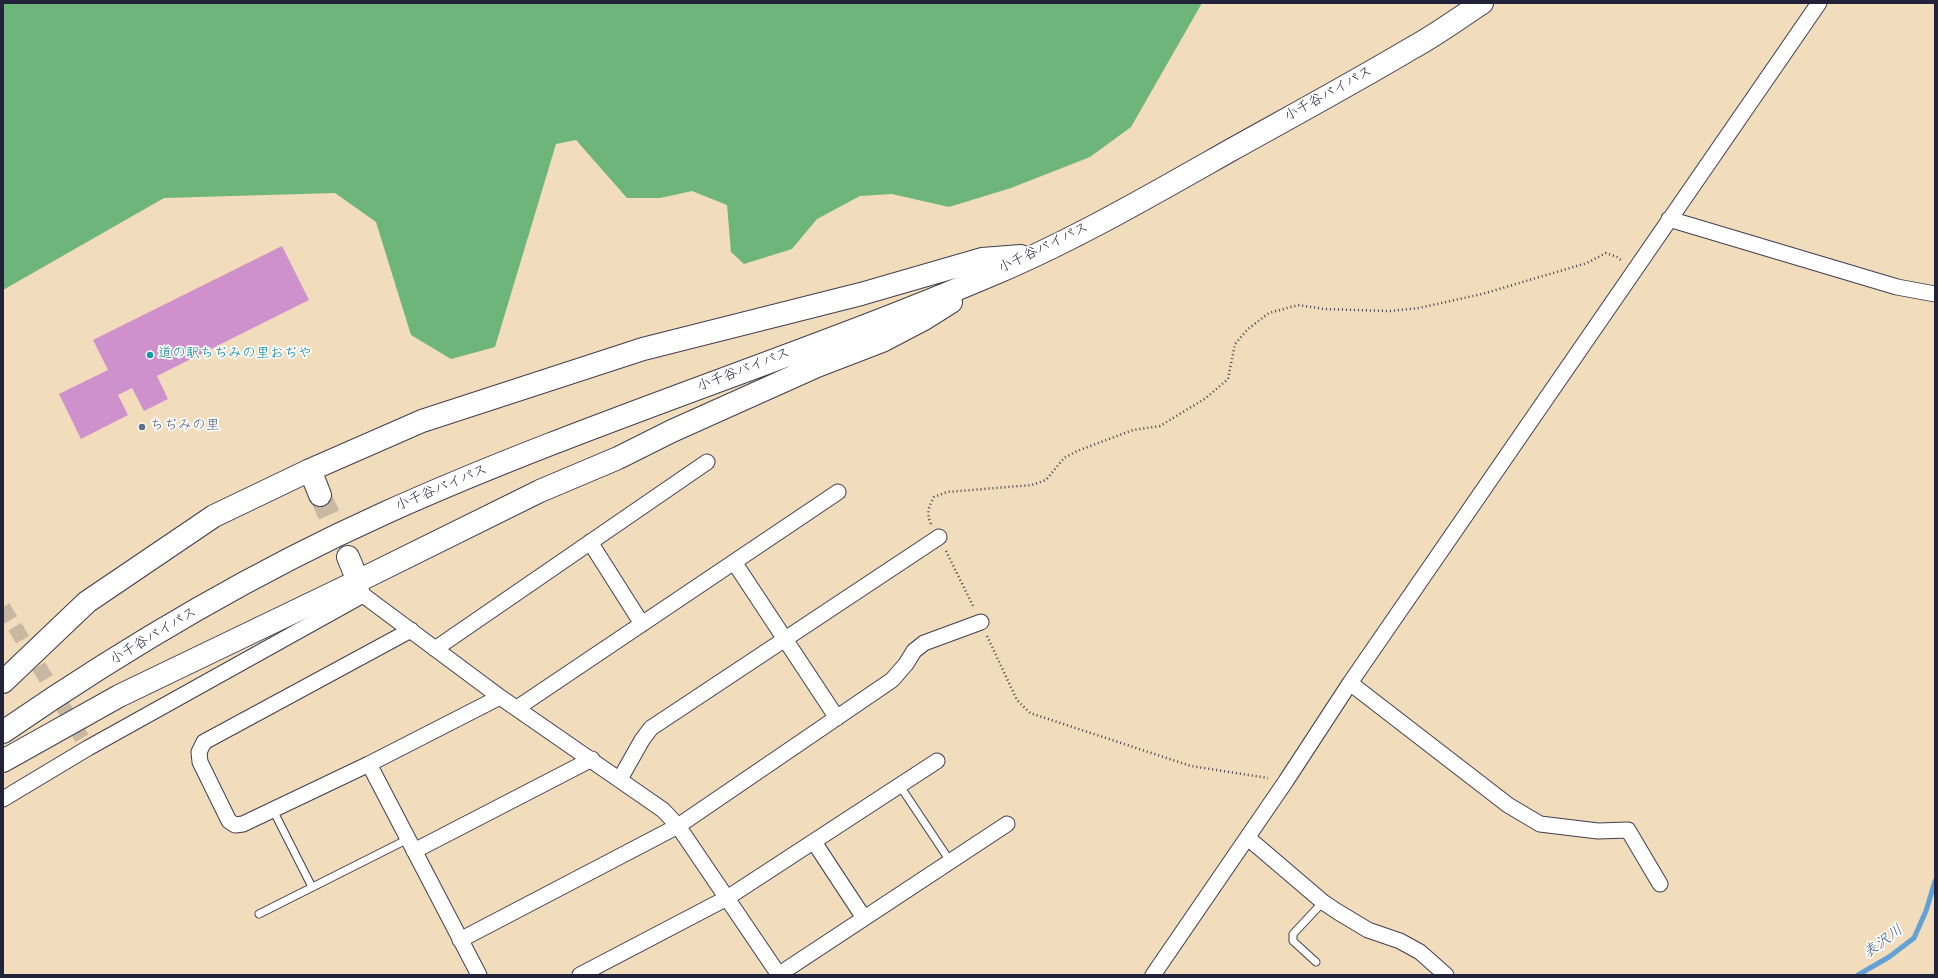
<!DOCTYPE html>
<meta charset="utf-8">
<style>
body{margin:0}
#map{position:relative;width:1938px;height:978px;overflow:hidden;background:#f1dcbb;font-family:"Indie Flower",sans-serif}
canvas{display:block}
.frame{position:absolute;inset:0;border:4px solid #22223b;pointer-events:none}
</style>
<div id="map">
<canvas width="1938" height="978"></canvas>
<div class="frame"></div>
</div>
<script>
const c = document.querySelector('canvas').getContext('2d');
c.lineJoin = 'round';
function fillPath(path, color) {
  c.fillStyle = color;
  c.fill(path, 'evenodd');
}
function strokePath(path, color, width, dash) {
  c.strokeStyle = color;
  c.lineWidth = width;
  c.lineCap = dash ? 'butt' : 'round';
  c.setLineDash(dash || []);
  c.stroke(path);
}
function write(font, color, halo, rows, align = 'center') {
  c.font = font + ' "Indie Flower","Klee One",sans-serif';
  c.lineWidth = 3.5;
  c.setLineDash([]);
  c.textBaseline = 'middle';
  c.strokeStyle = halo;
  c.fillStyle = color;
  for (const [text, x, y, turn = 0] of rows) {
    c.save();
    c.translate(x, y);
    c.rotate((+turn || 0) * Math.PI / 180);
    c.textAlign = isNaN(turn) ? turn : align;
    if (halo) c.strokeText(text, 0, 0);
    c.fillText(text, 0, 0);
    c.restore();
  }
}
fillPath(new Path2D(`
 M3 3H1202L1131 127 1090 157 1011 188 949 207 892 194 860 196 817 219 792 249 744 264 731 252 727 205 692 191 660 198H627L576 140 556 144 495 347 451 359 411 335 376 222 335 193 164 198 3 290Z`), '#6eb57b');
strokePath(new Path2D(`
 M1858 975 1889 957 1914 938 1926 911 1935 881`), '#64a2d6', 5);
fillPath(new Path2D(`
 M282 246 309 300 157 376 168 399 144 411 132 388 118 395 128 415 81 439 59 394 108 370 93 340Z`), '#cf91cb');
strokePath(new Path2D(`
 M3 607 88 748`), '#c8b7a1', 15, [15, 8]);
strokePath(new Path2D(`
 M320 495 348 557`), '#c8b7a1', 22, [22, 11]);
const service = new Path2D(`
 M900 786 950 861
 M273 810 312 887
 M259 914 408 839
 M1316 962 1293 941V934L1323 902`);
const minor = new Path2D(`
 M1669 219 1897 287 1935 294
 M590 542 642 624
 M734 562 837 718
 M358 581 363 595 500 697 663 810 678 826 779 975
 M411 630 204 742 199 752 200 762 229 821 235 825 243 824 369 764 500 697
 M435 649 707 462
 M1350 683 1508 805 1540 824 1598 831 1628 830 1660 884
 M517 708 838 492
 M369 764 479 975
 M620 779 642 740 651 728 939 537
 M3 799 88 748 363 595
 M1248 838 1323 902 1338 912 1368 930 1400 941 1420 952 1446 975
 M814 842 864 918
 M414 851 592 759
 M460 940 678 826 892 680 906 664 914 651 924 643 981 622
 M580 975 727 898 937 761
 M778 975 1007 824
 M1153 975 1286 781 1350 683 1819 3`);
const trunk = new Path2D(`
 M310 470 320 495
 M348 557 358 581
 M3 682 87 602 214 516 310 470 422 421 643 349 861 294 982 259 1021 256
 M3 732C122 650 254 572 385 513 585 423 794 359 996 273 1076 239 1155 193 1231 150 1292 116 1353 83 1412 48 1436 35 1459 18 1482 3
 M3 761 119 696 358 581 540 491 618 458 672 431 817 366 882 341 924 319 951 302`);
strokePath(service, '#413e4e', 9);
strokePath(minor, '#413e4e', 17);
strokePath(trunk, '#413e4e', 24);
strokePath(new Path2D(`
 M931 524C926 513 929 506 934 497L947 492 1032 485 1046 480 1064 458 1077 451 1133 430 1160 426 1206 398 1228 379 1235 344 1248 329 1269 313 1298 305 1324 309 1390 311 1419 308 1482 294 1587 263 1606 253 1617 257 1622 261
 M946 551 974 608
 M987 636 1017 700 1030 713 1191 766 1268 778`), '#413e4e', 2.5, [1, 3]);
strokePath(service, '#fff', 7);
strokePath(minor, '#fff', 15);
strokePath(trunk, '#fff', 22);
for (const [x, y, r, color] of [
 [150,355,4,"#0f9aa8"],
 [142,427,4,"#5c6f8a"]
]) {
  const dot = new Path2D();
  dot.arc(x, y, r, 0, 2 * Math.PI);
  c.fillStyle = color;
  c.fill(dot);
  strokePath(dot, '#fff', 1.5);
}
write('14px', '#22223b', '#fff', [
 ["小千谷バイパス",1329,95,-29],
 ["小千谷バイパス",1044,249,-26],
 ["小千谷バイパス",744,371,-21],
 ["小千谷バイパス",442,489,-23],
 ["小千谷バイパス",154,637,-31]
]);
write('14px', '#0d838f', '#fff', [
 ["道の駅ちぢみの里おぢや",158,355]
], 'left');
write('14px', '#4e5e75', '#fff', [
 ["ちぢみの里",150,427]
], 'left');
write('italic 15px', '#405c81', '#fff', [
 ["表沢川",1884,943,-36]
]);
</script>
